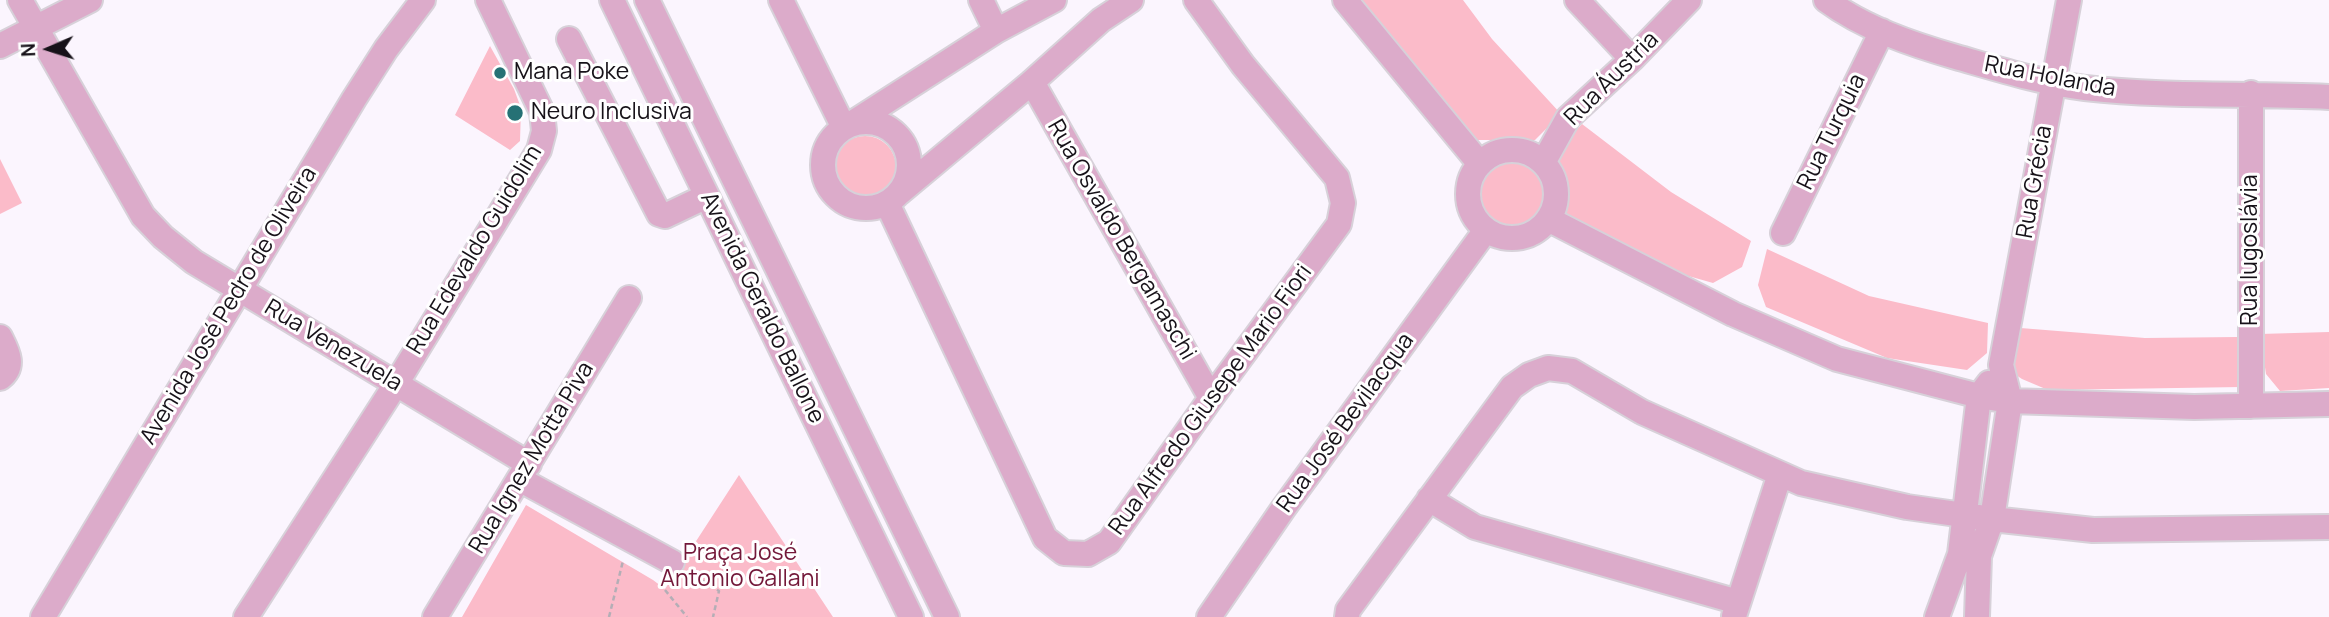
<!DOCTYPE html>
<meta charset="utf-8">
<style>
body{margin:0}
#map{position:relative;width:2329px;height:617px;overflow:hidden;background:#fbf5fe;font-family:Manrope,sans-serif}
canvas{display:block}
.north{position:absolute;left:14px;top:14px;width:70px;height:70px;-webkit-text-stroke:5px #fff;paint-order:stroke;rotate:267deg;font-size:19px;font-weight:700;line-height:28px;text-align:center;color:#171219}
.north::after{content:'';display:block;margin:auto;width:24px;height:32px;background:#171219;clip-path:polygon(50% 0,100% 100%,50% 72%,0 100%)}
</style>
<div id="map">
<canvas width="2329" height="617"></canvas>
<div class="north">N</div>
</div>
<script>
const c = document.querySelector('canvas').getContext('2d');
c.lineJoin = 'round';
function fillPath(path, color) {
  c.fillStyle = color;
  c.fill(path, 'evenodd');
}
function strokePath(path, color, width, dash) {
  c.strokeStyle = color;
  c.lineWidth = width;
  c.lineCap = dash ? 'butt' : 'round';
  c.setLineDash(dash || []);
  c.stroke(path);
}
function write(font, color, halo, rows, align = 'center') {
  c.font = font + ' Manrope,sans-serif';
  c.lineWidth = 6;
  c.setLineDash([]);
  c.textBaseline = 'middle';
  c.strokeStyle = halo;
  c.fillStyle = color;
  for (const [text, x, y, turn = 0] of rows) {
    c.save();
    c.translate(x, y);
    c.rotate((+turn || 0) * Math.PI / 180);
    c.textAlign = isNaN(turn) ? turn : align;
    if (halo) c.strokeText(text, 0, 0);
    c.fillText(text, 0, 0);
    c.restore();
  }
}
fillPath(new Path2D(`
 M1355 0H1463L1492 39 1561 114 1535 140H1475Z
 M490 46 514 89 521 108 520 141 510 150 455 115Z
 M1582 124 1671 192 1751 241 1742 267 1713 283 1618 256 1553 210C1557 192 1554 178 1543 163Z
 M834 167a31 31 0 1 1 62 0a31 31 0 1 1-62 0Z
 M0 159 22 203 0 214Z
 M1479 194a33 33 0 1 1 66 0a33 33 0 1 1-66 0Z
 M1767 249 1869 296 1988 323 1987 353 1967 370 1887 358 1766 307 1758 285Z
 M2008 327 2145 338 2237 337 2241 387 2048 390 2022 379 2001 365Z
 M2329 332V388L2280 391 2266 374 2260 334Z
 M739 475 833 617H462L526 505 653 580 665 589Z`), '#fbbbc9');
const minor = new Path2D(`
 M20 0 143 216 163 237 194 262 529 464
 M612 0 911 617
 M647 0 947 617
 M781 0 844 128
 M981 0 996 31
 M1345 0 1480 164
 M1577 0 1632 59
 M1826 0C1864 28 1911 44 1956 57 1998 69 2042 83 2085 88 2166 97 2248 93 2329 97
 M569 39 659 214 665 216 707 196
 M0 46 90 0
 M1032 82 1211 398
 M2251 93V406
 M823 165a43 43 0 1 1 86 0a43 43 0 1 1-86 0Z
 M851 124 996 31 1054 0
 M1468 194a44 44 0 1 1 88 0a44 44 0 1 1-88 0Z
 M1543 163 1568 118 1632 59 1689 0
 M899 193 1032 82 1101 20 1131 0
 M887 203 1045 538 1064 553 1088 554 1109 542 1211 398 1339 224 1343 203 1337 178 1243 65 1196 0
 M1548 219 1733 314 1837 359 1979 396 2010 401 2194 407 2329 404
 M1783 233 1882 31
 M0 337C7 351 16 366 0 378
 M519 479 672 562
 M1429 499 1475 527 1738 602
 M1734 616 1780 474
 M43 617 354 99 386 49 423 0
 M246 617 396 384 539 150 544 131 542 112 488 0
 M435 617 629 298
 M1209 617 1283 509 1486 230
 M1347 617 1348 610 1512 387 1529 375 1548 368 1572 371 1642 412 1801 483 1907 507 1992 519 2093 530 2329 527
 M1937 617 1960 554 1979 396 1989 383
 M1977 617 1979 556 1992 519 2010 401 2001 365 2069 0`);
strokePath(minor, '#d7d1d9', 28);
strokePath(new Path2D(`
 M688 572 719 591 713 617
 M665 590 687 617
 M609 617 623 561`), '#b4aeb6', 2.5, [5, 3.5]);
strokePath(minor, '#dcabca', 24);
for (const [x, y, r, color] of [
 [500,73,7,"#267175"],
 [515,113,9,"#267175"]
]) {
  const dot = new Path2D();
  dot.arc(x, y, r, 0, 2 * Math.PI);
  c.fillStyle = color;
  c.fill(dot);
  strokePath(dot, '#fff', 2.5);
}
write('23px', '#171219', '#fff', [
 ["Mana Poke",514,73],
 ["Neuro Inclusiva",531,113]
], 'left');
write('23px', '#171219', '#fff', [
 ["Rua Holanda",2050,77,11],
 ["Rua Áustria",1612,79,-45],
 ["Rua Turquia",1832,132,-64],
 ["Rua Grécia",2035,182,-80],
 ["Rua Osvaldo Bergamaschi",1121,240,60],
 ["Rua Edevaldo Guidolim",475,250,-59],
 ["Rua Iugoslávia",2251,250,-90],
 ["Avenida José Pedro de Oliveira",229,306,-59],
 ["Avenida Geraldo Ballone",762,308,64],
 ["Rua Venezuela",333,346,31],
 ["Rua Alfredo Giusepe Mario Fiori",1211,400,-54],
 ["Rua José Bevilacqua",1346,423,-54],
 ["Rua Ignez Motta Piva",532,458,-59]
]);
write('23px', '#731839', '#fff', [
 ["Praça José",740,554],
 ["Antonio Gallani",740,580]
]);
</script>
